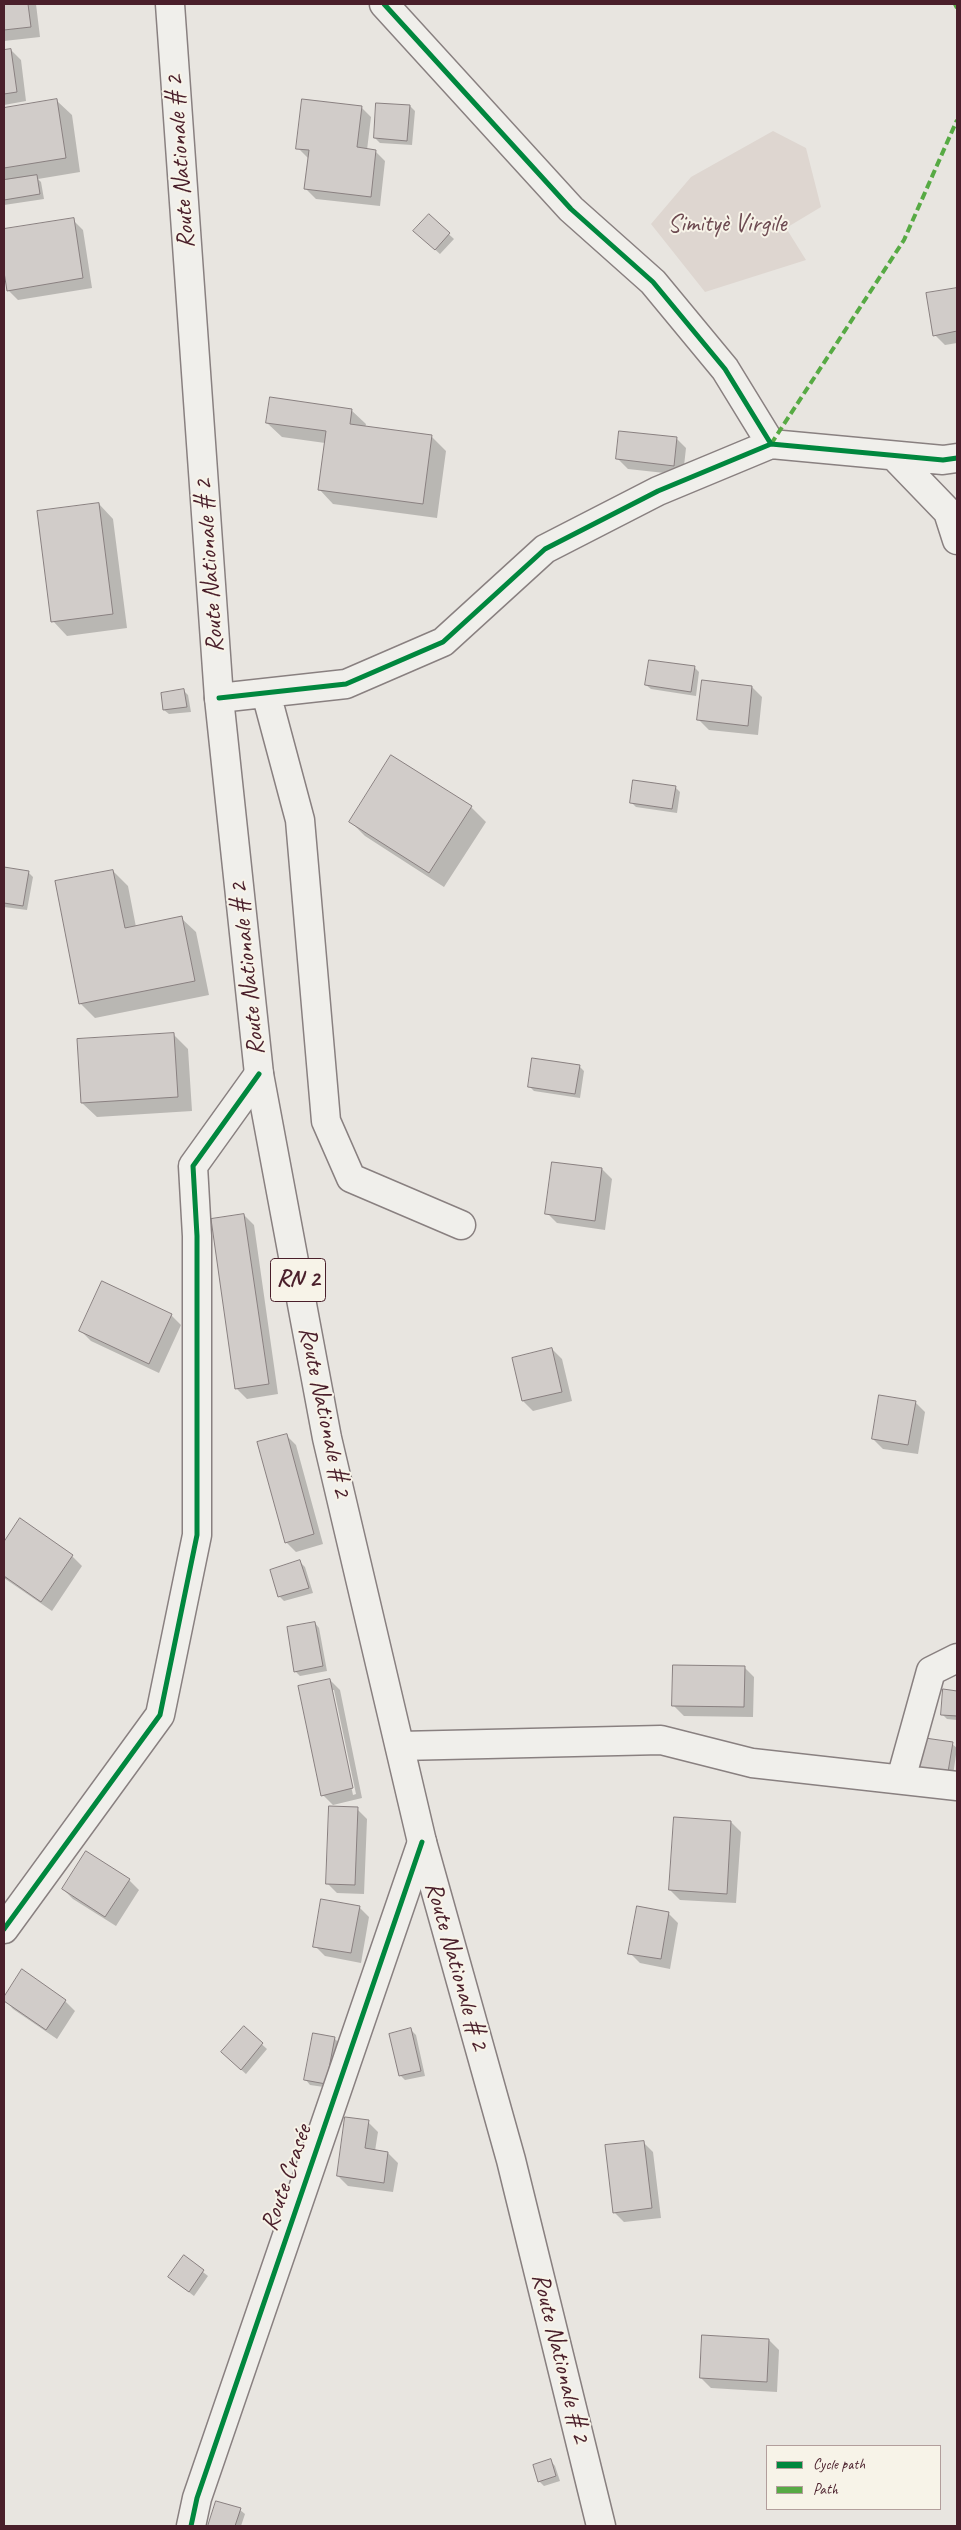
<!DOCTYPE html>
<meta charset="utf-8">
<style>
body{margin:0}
#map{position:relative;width:961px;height:2530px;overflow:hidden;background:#e8e5e0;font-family:Caveat,sans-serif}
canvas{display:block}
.frame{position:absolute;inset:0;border:5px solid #4a1f2b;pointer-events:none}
.legend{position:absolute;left:766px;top:2445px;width:175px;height:65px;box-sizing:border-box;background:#f7f3e8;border:1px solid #b29e9c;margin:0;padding:6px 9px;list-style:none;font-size:15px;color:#4a1f2b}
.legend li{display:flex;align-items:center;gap:10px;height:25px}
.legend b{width:25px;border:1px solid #b29e9c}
</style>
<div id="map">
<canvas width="961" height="2530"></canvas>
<div class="frame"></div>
<ul class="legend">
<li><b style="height:6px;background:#00873e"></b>Cycle path</li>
<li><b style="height:6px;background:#57aa44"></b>Path</li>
</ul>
</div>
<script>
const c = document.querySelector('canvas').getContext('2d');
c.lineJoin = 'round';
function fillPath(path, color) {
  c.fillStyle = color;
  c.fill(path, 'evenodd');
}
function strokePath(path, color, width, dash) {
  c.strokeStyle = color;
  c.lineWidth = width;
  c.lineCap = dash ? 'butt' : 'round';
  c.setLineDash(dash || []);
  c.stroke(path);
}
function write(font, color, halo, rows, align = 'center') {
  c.font = font + ' Caveat,sans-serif';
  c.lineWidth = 4;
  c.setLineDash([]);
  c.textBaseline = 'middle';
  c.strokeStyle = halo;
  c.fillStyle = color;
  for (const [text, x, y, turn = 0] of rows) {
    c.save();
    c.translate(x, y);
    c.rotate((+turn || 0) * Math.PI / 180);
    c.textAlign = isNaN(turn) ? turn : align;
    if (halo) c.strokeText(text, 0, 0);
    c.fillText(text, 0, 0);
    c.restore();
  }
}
fillPath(new Path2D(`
 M773 131 806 148 821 207 786 228 806 260 705 292 651 224 691 177Z`), '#ded6d0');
fillPath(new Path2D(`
 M4 4H36L40 37 4 41Z
 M11 50 21 60 26 101 4 105V51Z
 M57 101 72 115 80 172 38 179 41 182 44 199 4 205V109Z
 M377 104 410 106 415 111 412 145 380 143 375 138Z
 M361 107 371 117 367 150 375 151 385 161 380 206 316 199 306 189 309 159 298 148Z
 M429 216 454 239 440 254 420 236Z
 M73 220 83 230 92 288 18 300 8 290 4 264V231Z
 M957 289V343L945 345 935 335 928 294Z
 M351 410 366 424 365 428 432 437 446 451 437 518 333 504 319 489 325 443 282 437 267 423Z
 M676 438 686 448 683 475 628 469 618 459Z
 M99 504 113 519 127 628 67 636 53 621Z
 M695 668 699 672 696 696 651 689 646 685Z
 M752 687 762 697 758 735 709 730 699 720Z
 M183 690 188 695 191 712 169 714 164 710Z
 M675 787 680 792 677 813 636 807 631 802Z
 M471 807 486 822 444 887 365 836 351 822Z
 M4 868 28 872 33 877 27 910 4 907Z
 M113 871 128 886 136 927 181 918 196 932 209 995 95 1018 80 1003Z
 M173 1034 188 1049 192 1111 97 1117 82 1103Z
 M579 1066 584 1071 580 1098 534 1091 529 1086Z
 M602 1169 612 1179 605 1230 557 1223 547 1213Z
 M244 1215 254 1225 278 1394 247 1399 237 1389Z
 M171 1315 181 1325 159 1373 91 1341 81 1331Z
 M552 1349 562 1359 572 1401 533 1411 523 1401Z
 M915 1402 925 1412 918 1454 883 1449 873 1439Z
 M286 1435 296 1445 323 1544 296 1552 286 1542Z
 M20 1520 72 1556 82 1566 52 1611 4 1578V1544Z
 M300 1562 305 1567 313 1593 284 1601 280 1597Z
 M315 1623 319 1628 327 1671 300 1676 295 1671Z
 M744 1667 754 1677 753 1717 684 1716 674 1706Z
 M330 1680 340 1690 362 1798 333 1805 323 1795ZM331 1690H334L356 1794 353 1795Z
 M944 1691 957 1692V1720L947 1719 942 1714Z
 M952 1744 957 1748 952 1782 919 1777Z
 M357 1809 367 1819 364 1894 337 1893 327 1883Z
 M731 1822 741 1832 736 1903 680 1900 670 1890Z
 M129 1880 139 1890 116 1926 73 1899 63 1889Z
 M359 1907 369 1917 361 1963 325 1956 315 1946Z
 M668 1913 678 1923 670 1969 640 1963 630 1953Z
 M22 1971 65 2001 75 2011 57 2039 13 2009 4 1999Z
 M244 2028 267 2049 246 2074 227 2057Z
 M411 2030 416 2035 425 2076 405 2080 400 2075Z
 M334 2038 339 2043 331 2088 310 2085 306 2080Z
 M368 2122 378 2132 375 2151 388 2153 398 2163 393 2192 348 2186 338 2176Z
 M643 2142 653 2152 661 2218 624 2222 614 2212Z
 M184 2257 208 2276 194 2296 169 2277Z
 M769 2340 779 2350 777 2392 711 2388 701 2378Z
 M551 2461 555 2466 560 2481 544 2486 539 2481Z
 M216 2503 240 2510 245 2514 241 2526H209Z`), '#0003');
const building = new Path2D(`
 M4 4H28L31 27 4 30Z
 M11 49 17 92 4 94V50Z
 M57 99 66 158 4 168V108Z
 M302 99 362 106 357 147 376 150 371 197 304 189 309 150 296 149Z
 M376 103 410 105 407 141 374 138Z
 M37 175 40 194 4 200V180Z
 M429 214 450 233 435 250 413 231Z
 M74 218 83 278 7 291 4 272V229Z
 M957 288V331L933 336 926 293Z
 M270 397 352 409 350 424 432 435 423 504 318 490 326 431 266 423Z
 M619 431 677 437 674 466 616 459Z
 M99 503 113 614 51 622 37 511Z
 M649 660 695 666 691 692 645 685Z
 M702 680 752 686 748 726 697 720Z
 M184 689 187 707 163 710 161 693Z
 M391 755 472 806 429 873 349 822Z
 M633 780 676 786 672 809 630 803Z
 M4 867 29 871 23 906 4 903Z
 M113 870 125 928 182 916 195 981 79 1004 55 881Z
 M174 1033 178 1097 81 1103 77 1039Z
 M532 1058 580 1065 575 1094 528 1087Z
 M552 1162 602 1168 595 1221 545 1214Z
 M244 1214 269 1384 235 1389 211 1219Z
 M102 1281 172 1314 149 1364 79 1331Z
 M552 1348 562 1392 522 1401 512 1358Z
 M879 1395 916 1401 908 1445 872 1439Z
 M287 1434 314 1534 285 1543 257 1442Z
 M20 1518 73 1555 41 1602 4 1576V1542Z
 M300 1560 309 1588 278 1597 270 1570Z
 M315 1622 323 1666 294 1672 287 1627Z
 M673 1665 745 1666 744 1707 672 1706Z
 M330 1679 353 1788 321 1796 298 1686Z
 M943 1689 957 1691V1716L941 1715Z
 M918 1737 953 1742 947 1778 912 1772Z
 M329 1806 358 1807 355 1885 326 1884Z
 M674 1817 731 1821 727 1894 669 1890Z
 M86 1851 130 1879 105 1917 62 1889Z
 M321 1899 360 1906 351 1953 313 1947Z
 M637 1906 669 1912 661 1959 628 1954Z
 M22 1969 66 2000 46 2030 4 2001V1997Z
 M244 2026 263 2043 241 2070 221 2052Z
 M411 2028 421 2071 399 2076 389 2034Z
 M313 2033 335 2037 326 2084 304 2080Z
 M345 2117 369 2120 365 2148 388 2152 384 2183 337 2176Z
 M644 2141 652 2208 613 2213 605 2145Z
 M184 2255 204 2270 189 2292 168 2277Z
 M702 2335 769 2339 767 2382 700 2378Z
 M551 2459 556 2476 538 2482 533 2465Z
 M216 2501 241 2508 235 2526H208Z`);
fillPath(building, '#d1ccc9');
strokePath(building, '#898080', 1);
const minor = new Path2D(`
 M384 4 571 209 653 282 725 369 771 444
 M894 456 948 512 957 540
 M266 693 300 820 326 1121 351 1178 461 1225
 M219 698 346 684 443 642 545 549 658 491 771 444 943 460 957 458
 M400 1746 661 1740 752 1763 957 1786
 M901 1779 931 1671 957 1658
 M4 1929 160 1715 197 1535V1236L193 1166 259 1074
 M191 2526 197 2498 422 1842`);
const major = new Path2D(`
 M170 4 219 698 259 1074 327 1438 422 1842 511 2160 601 2526`);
strokePath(minor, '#898080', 31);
strokePath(major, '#898080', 31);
strokePath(minor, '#f0efeb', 28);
strokePath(major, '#f0efeb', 28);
strokePath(new Path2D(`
 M955 4 957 8
 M771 444 904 240 957 120`), '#57aa44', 4, [8, 4]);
strokePath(new Path2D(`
 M384 4 571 209 653 282 725 369 771 444
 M219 698 346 684 443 642 545 549 658 491 771 444 943 460 957 458
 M4 1929 160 1715 197 1535V1236L193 1166 259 1074
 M191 2526 197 2498 422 1842`), '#00873e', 5);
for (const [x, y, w] of [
 [298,1280,55]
]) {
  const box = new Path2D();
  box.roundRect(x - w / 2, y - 21.5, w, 43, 4);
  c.fillStyle = '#f7f3e8';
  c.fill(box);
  strokePath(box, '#4a1f2b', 1);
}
write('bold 24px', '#4a1f2b', null, [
 ["RN 2",298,1280]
]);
write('25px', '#4a1f2b', '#f7f3e8', [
 ["Route Nationale # 2",181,162,-94],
 ["Route Nationale # 2",210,566,-94],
 ["Route Nationale # 2",248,969,-96],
 ["Route Nationale # 2",324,1412,78],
 ["Route Nationale # 2",456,1966,74],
 ["Route Crasée",287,2178,-71],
 ["Route Nationale # 2",560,2358,76]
]);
write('25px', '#6d4a51', '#f7f3e8', [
 ["Simityè Virgile",727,224]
]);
</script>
